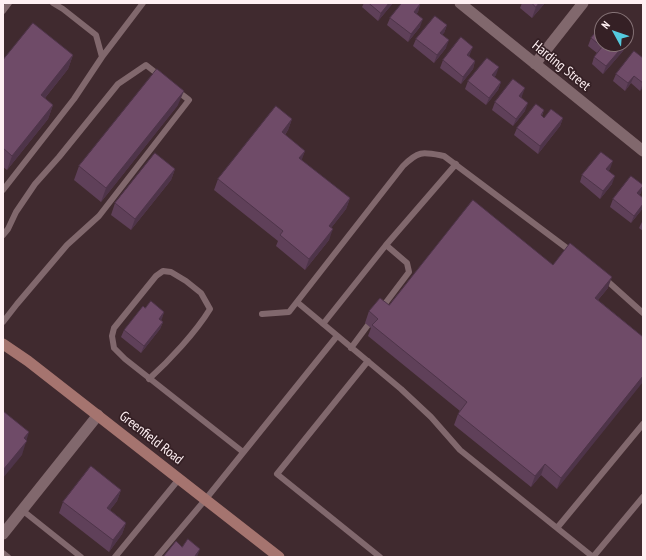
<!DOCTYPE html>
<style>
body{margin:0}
#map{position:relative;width:646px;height:560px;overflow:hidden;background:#402a2f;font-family:"PT Sans Narrow",sans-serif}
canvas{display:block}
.frame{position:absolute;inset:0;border:4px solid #fff0f3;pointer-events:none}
.north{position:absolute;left:594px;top:12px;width:40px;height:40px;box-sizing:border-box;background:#352025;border:1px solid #867377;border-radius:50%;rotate:310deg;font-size:11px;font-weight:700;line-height:16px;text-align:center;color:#fff0f3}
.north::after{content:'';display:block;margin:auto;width:14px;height:18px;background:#54cade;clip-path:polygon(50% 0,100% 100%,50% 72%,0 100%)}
</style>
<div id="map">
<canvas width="646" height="560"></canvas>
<div class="frame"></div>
<div class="north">N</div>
</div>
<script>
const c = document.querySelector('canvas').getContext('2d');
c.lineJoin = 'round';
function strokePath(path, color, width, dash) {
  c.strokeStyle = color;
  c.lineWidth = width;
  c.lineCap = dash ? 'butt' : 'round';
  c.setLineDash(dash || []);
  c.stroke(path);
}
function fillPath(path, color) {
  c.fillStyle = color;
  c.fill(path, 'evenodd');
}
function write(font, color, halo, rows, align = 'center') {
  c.font = font + ' "PT Sans Narrow",sans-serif';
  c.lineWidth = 3.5;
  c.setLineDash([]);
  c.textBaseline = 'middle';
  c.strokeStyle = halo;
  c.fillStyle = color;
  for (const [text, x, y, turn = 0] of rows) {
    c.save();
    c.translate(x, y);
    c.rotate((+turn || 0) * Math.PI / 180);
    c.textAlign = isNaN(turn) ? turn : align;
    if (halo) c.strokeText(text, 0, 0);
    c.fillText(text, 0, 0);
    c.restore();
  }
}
strokePath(new Path2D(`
 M53 3 63 9 96 35 102 57
 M3 11 9 3
 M3 190 74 99 102 57 143 3
 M3 235 8 229 16 212 35 184 59 157 118 84 146 65 160 76
 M604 278 643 313
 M297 302 401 389 431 417 460 450 593 557
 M381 309 409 272 407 263 386 245
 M262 314 289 312 403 166C419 150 423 152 444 156L572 252
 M3 322 17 304 67 245 99 216 189 100 176 90
 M323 324 386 245 456 164
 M351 348 368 325
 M368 361 277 474 380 557
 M149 379C169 361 196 332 210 309L201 293 186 281 171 272 163 271 156 276 114 328 112 336 114 348 125 359 243 452
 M22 510 81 557
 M557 528 643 424
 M3 553 8 557
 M115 557 179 479
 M157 557 205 500 337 336
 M593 557 643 497`), '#81686d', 6);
strokePath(new Path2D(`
 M460 3 643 151
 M535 64 583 3
 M3 534 98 415`), '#81686d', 11);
strokePath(new Path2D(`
 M3 344 28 361 279 557`), '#a5746f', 11);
fillPath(new Path2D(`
 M364 3H393L378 21 362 7Z
 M522 3H545L532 18 520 8Z
 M420 4 418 12 416 14 420 27 408 42 387 25 390 18Z
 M447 25 444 33 442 34 446 48 434 63 413 46 416 39Z
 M591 38 602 44H625L623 51 603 74 592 64 594 57 597 53 588 46Z
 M470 54 469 56 475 61 473 69 461 84 440 68 443 60Z
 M73 55 68 69 45 98 53 105 48 119 7 170 3 167V60Z
 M643 58V87L640 91 631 83 625 91 613 81 616 74Z
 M496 75 494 77 501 82 498 90 486 105 465 89 468 81Z
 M522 96 521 98 525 111 513 126 492 110 495 102Z
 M178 105 101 202 74 180 79 166Z
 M544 110 542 116 544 118H563L560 126 538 154 514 135 517 128Z
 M292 119 288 130 285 135 305 151 301 160 350 198 346 209 331 228 329 240 305 270 276 246 278 241 214 190 218 179Z
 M175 169 171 180 131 230 111 215 115 203Z
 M610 169 608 171 612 184 600 199 580 182 582 175Z
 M641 193 639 195 643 198V208L631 223 610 207 613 199Z
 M643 220V231L639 228Z
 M553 265 608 288 598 300 643 337 557 489 541 475 531 487 454 425 458 414 460 411 368 336 371 328 365 323 369 311 389 305Z
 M164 312 161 320 163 322 160 329 141 353 121 337 124 330Z
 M121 490 117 501 110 510 126 523 122 534 109 552 59 513 63 502Z`), '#5f4059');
fillPath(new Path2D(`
 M389 3H393L378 21 381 13Z
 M539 3H545L532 18 536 7Z
 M420 4 418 12 411 20 414 12Z
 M423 19 420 27 408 42 411 34Z
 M447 25 444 33 438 40 440 33Z
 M449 40 446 48 434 63 437 55Z
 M625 44 623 51 603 74 606 66Z
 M473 47 470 54 464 62 467 55Z
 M73 55 68 69 36 109 41 95Z
 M475 61 473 69 461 84 463 77Z
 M499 67 496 75 489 83 492 75Z
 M634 76 631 83 625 91 628 83Z
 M501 82 498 90 486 105 489 98Z
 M643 83V87L640 91Z
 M525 88 522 96 516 104 519 96Z
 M184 91 178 105 101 202 106 188Z
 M528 103 525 111 513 126 516 119Z
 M53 105 48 119 7 170 12 156Z
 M563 118 560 126 538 154 540 146Z
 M292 119 288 130 278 144 282 132Z
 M305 151 301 162 299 158Z
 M613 161 610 169 603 177 606 169Z
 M175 169 171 180 131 230 135 219Z
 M615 176 612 184 600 199 603 191Z
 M643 186 641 193 634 201 637 193Z
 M350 198 346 209 324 237 329 226Z
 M643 204V208L631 223 634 216Z
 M333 229 329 240 305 270 309 259Z
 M612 277 608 288 590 309 595 298Z
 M164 312 162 319 156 326 159 319Z
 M163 322 160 329 141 353 144 346Z
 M643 376V382L557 489 561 478Z
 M29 432 22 455 3 478V470L24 438Z
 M545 464 541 475 531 487 535 476Z
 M121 490 117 501 103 519 107 508Z
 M126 523 122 534 109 552 113 540Z
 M200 549 197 557H194L195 556Z`), '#4e3449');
const building = new Path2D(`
 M369 3H389L381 13Z
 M402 3H419L420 4 414 12 423 19 411 34 390 18Z
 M532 3H539L536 7Z
 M435 16 447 25 440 33 449 40 437 55 416 39Z
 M33 23 73 55 41 95 53 105 12 156 3 148V60Z
 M602 25V44H625L606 66 594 57 602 47 591 38Z
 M461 37 473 47 467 55 475 61 463 77 443 60Z
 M634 51 643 58V83L634 76 628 83 616 74Z
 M487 58 499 67 492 75 501 82 489 98 468 81Z
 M157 69 184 91 106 188 79 166Z
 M513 79 525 88 519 96 528 103 516 119 495 102Z
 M536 104 544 110 541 115 544 118 551 109 563 118 540 146 517 128Z
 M276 106 292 119 282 132 305 151 299 158 350 198 329 226 333 229 309 259 280 235 283 231 218 179Z
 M601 152 613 161 606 169 615 176 603 191 582 175Z
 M155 153 175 169 135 219 115 203Z
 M631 176 643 185V186L637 193 643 198V204L634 216 613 199Z
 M473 200 553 265 570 243 612 277 595 298 643 337V376L561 478 545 464 535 476 458 414 467 402 372 325 378 319 369 311 380 298 389 305Z
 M151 301 164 312 159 319 163 322 144 346 124 330 143 306 145 308Z
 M3 411 29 432 24 438 27 441 3 470Z
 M91 466 121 490 107 508 126 523 113 540 63 502Z
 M188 539 200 549 195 556 196 557H163L176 541 182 547Z`);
fillPath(building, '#6f4b68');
strokePath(building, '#4e3449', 1);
write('14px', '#fff0f3', '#352025', [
 ["Harding Street",561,66,39],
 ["Greenfield Road",151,438,38]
]);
</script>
